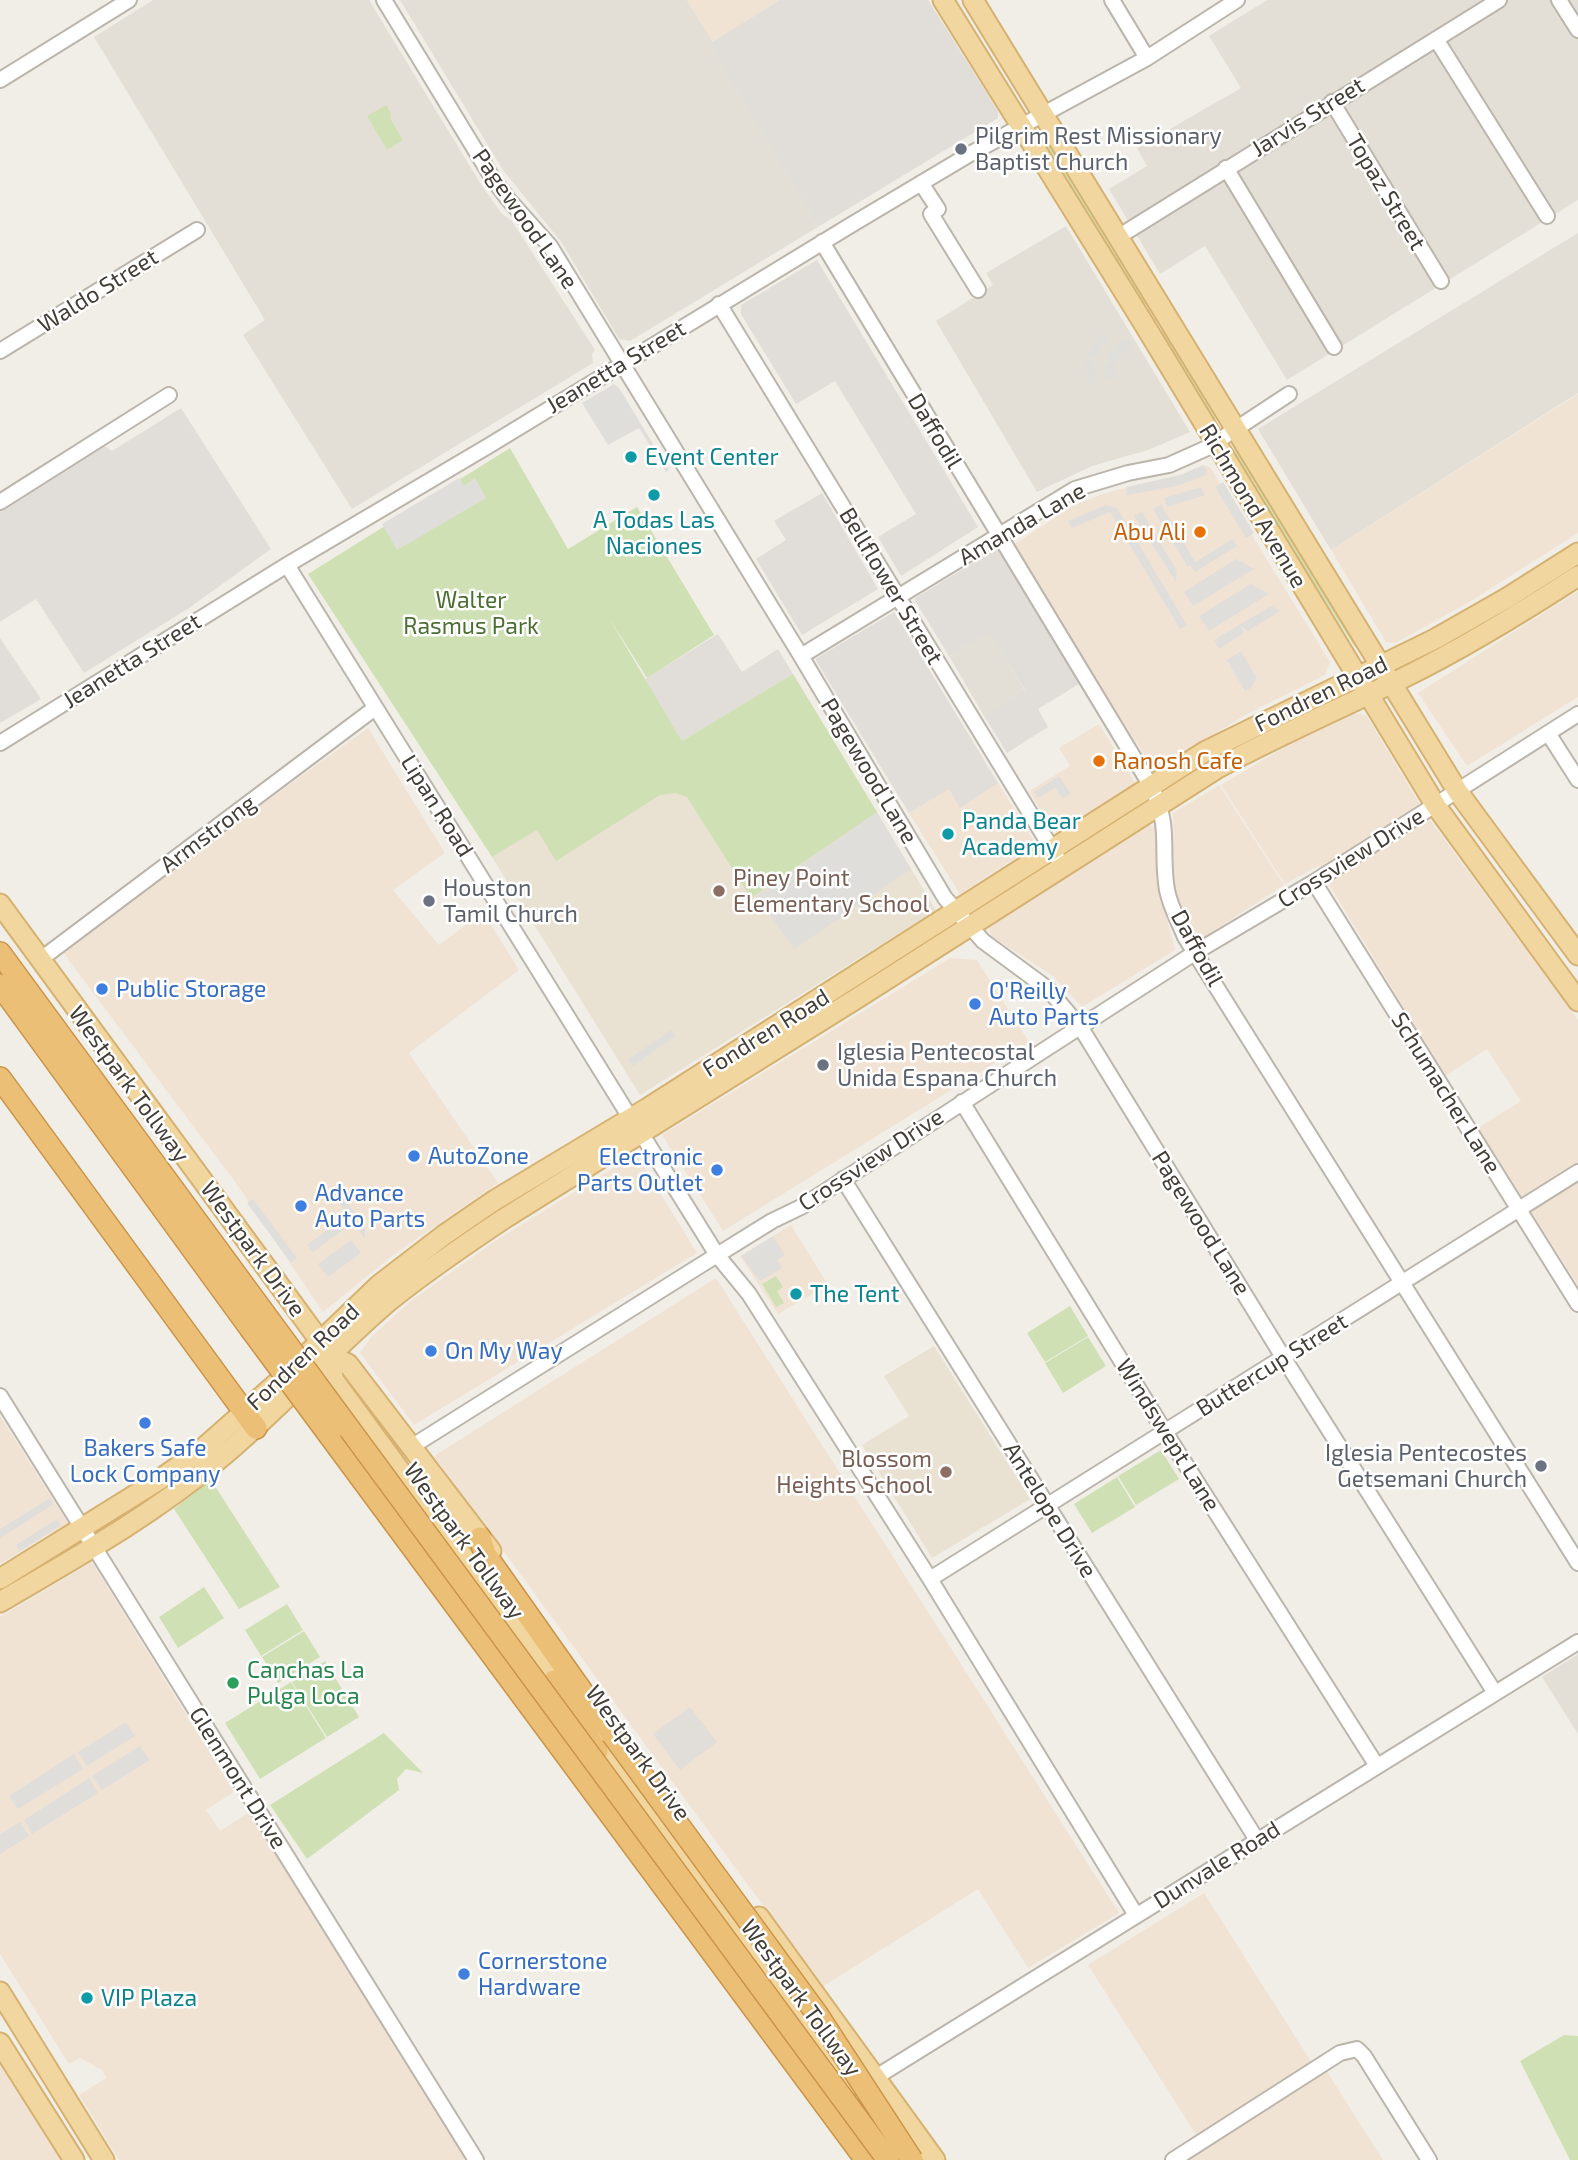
<!DOCTYPE html>
<style>
body{margin:0}
canvas{display:block;background:#f1eee7}
</style>
<canvas width="1578" height="2160"></canvas>
<script>
const c = document.querySelector('canvas').getContext('2d');
c.lineJoin = 'round';
function fillPath(path, color) {
  c.fillStyle = color;
  c.fill(path, 'evenodd');
}
function strokePath(path, color, width, dash) {
  c.strokeStyle = color;
  c.lineWidth = width;
  c.lineCap = dash ? 'butt' : 'round';
  c.setLineDash(dash || []);
  c.stroke(path);
}
function write(font, color, halo, rows, align = 'center') {
  c.font = font + ' "Exo 2",sans-serif';
  c.lineWidth = 5;
  c.setLineDash([]);
  c.textBaseline = 'middle';
  c.strokeStyle = halo;
  c.fillStyle = color;
  for (const [text, x, y, turn = 0] of rows) {
    c.save();
    c.translate(x, y);
    c.rotate((+turn || 0) * Math.PI / 180);
    c.textAlign = isNaN(turn) ? turn : align;
    if (halo) c.strokeText(text, 0, 0);
    c.fillText(text, 0, 0);
    c.restore();
  }
}
fillPath(new Path2D(`
 M153 0H369L480 183 502 214 512 221 595 350 592 354 593 363 352 509 243 335 265 320 94 37Z
 M400 0H687L713 42 710 44 818 227 630 341 619 339 562 243 503 170Z
 M1267 0H1578V200L1287 380 1205 246 1160 274 1109 189 1147 166 1137 148 1241 88 1209 36Z
 M1066 226 1190 432 1148 450 1092 466 1037 492 936 321 993 285 986 273Z
 M1578 233V393L1331 550 1258 429Z
 M989 631 1025 691 984 716 949 656Z
 M1578 1654V1734L1542 1677Z`), '#e4dfd6');
fillPath(new Path2D(`
 M687 0H780L713 42Z
 M1578 394V533L1471 601 1396 643 1386 642 1331 550Z
 M1203 465 1210 467 1330 662 1325 675 1247 714 1155 771 1104 693 1015 544 1074 505 1109 492 1182 474Z
 M1578 591V697L1467 766 1418 693Z
 M1354 713 1366 715 1427 816 1578 1020V1285L1478 1128 1521 1101 1487 1049 1445 1076 1318 866 1285 884 1221 785 1310 732Z
 M1099 724 1136 784 1058 833 1051 828 1029 791 1070 766 1059 748Z
 M368 728 445 853 393 890 439 945 483 912 519 970 409 1053 498 1183 396 1253 323 1312 236 1183 61 950Z
 M998 783 1036 844 960 894 909 813 949 789 961 807Z
 M1219 785 1284 885 1204 937 1195 934 1174 890 1173 813Z
 M1148 825 1158 828 1159 888 1175 950 1082 1007 1053 976 991 936 989 927Z
 M950 958 977 960 1029 1042 723 1231 662 1135Z
 M636 1154 697 1253 414 1425 360 1353 371 1337 412 1300 498 1239Z
 M791 1225 828 1285 778 1314 740 1256Z
 M716 1278 1119 1913 1028 1968 978 1889 819 1989 778 1926 434 1456Z
 M0 1416 68 1523 0 1564Z
 M92 1562 234 1792 206 1810 220 1831 252 1810 469 2160H119L79 2095 106 2078 102 2070 80 2058 69 2064 0 1954V1617Z
 M1204 1893 1312 2063 1197 2136 1088 1965Z
 M0 2055 68 2160H0Z
 M1326 2070 1383 2160H1187Z`), '#f1e3d4');
fillPath(new Path2D(`
 M780 0H928L998 111V118L818 227 709 44Z
 M817 260 978 527 901 576 878 537 916 514 835 381 796 404 741 314V305Z
 M181 408 271 549 189 608 84 673 36 599 0 622V510L102 444 112 451Z
 M822 493 878 589 802 635 756 559 786 540 774 521Z
 M999 547 1082 682 1038 709 1048 727 1007 753 984 716 1025 690 989 632 949 656 914 599Z
 M894 612 998 783 960 808 949 789 909 813 815 659Z
 M718 634 742 672 778 649 793 674 682 741 645 679Z
 M0 638 41 699 0 723Z
 M690 1707 717 1742 680 1770 653 1734Z`), '#e1ddd8');
fillPath(new Path2D(`
 M793 674 936 910 640 1095 492 857Z
 M934 1346 1030 1499 932 1558 862 1445 909 1416 884 1376Z`), '#e9e1d2');
fillPath(new Path2D(`
 M386 105 391 113 390 118 403 140 387 150 367 116Z
 M1042 138 1047 139 1151 306 1142 303 1043 146Z
 M1162 331 1169 334 1216 406 1221 424 1208 413 1164 340Z
 M1233 446 1248 457 1361 645 1362 653 1354 646 1236 461Z
 M510 448 568 549 637 507 714 635 647 678 609 618 682 741 793 674 877 812 751 898 687 797 675 793 660 795 556 861 537 830 492 857 308 574Z
 M776 1276 783 1287 777 1291 784 1303 776 1307 762 1284Z
 M1070 1306 1088 1336 1045 1362 1027 1333Z
 M1088 1337 1106 1366 1063 1393 1045 1363Z
 M1161 1450 1179 1479 1136 1505 1118 1476Z
 M1117 1477 1135 1507 1092 1533 1074 1504Z
 M211 1480 280 1587 239 1609 174 1509Z
 M204 1587 224 1618 178 1648 159 1617Z
 M287 1604 303 1630 261 1656 245 1630Z
 M304 1631 320 1657 278 1683 262 1657Z
 M325 1661 359 1717 327 1737 292 1682Z
 M291 1682 326 1738 260 1779 225 1723Z
 M384 1733 423 1773 406 1769 397 1779 399 1790 307 1859 270 1805Z
 M1564 2035 1578 2036V2160H1570L1520 2061Z`), '#cfe1b4');
fillPath(new Path2D(`
 M1102 332 1109 337 1094 360 1097 382 1089 384 1085 361 1093 359 1086 355Z
 M1126 339 1132 347 1120 355 1113 365 1115 378 1106 379 1104 365 1111 363 1106 359 1112 350 1120 354 1115 346Z
 M614 384 619 388 669 470 666 472 639 428 608 445 582 403Z
 M1204 465 1208 474 1196 479 1176 486 1127 495 1126 487 1181 475Z
 M459 478 464 486 475 478 486 498 397 550 382 524Z
 M1223 482 1254 533 1246 538 1215 487Z
 M1201 487 1205 495 1167 507 1164 498Z
 M1161 504 1195 562 1233 539 1237 546 1195 572 1190 565 1188 567 1153 509Z
 M1106 505 1117 508 1187 625 1180 629 1110 512 1072 528 1068 521Z
 M1142 512 1177 571 1176 582 1134 516Z
 M1236 559 1254 569 1193 606 1184 592Z
 M1251 584 1269 594 1209 631 1199 616Z
 M1271 606 1280 611 1248 631 1240 626 1244 633 1219 649 1214 640Z
 M1241 651 1257 678 1251 688 1245 691 1227 660Z
 M1059 776 1071 794 1063 799 1055 788 1038 798 1034 792Z
 M877 812 911 869 794 949 757 896Z
 M671 1030 675 1036 633 1066 629 1059Z
 M338 1191 365 1226V1239L336 1199Z
 M253 1199 297 1258 291 1263 247 1203Z
 M338 1222 343 1230 313 1252 307 1245Z
 M773 1236 785 1255 777 1260 782 1268 760 1281 741 1256Z
 M351 1240 361 1253 328 1277 318 1264Z
 M50 1498 54 1504 0 1538V1529Z
 M57 1519 61 1525 20 1551 16 1545Z
 M126 1722 135 1736 87 1766 78 1752Z
 M140 1746 150 1760 102 1790 92 1776Z
 M74 1754 83 1769 18 1809 9 1796Z
 M89 1778 98 1793 32 1834 24 1820Z
 M20 1822 29 1836 0 1854V1834Z`), '#e0dedb');
const minor = new Path2D(`
 M384 0 493 179 508 199 550 246 801 656 945 898 983 941 1048 989 1081 1028 1283 1357 1495 1693
 M1112 0 1147 58
 M1559 0 1578 30
 M1436 39 1547 216
 M0 80 129 0
 M1332 102 1441 281
 M1226 168 1334 347
 M921 183 938 209 931 214 978 290
 M1118 237 1499 0
 M822 242 1151 786C1172 828 1160 849 1167 890 1170 906 1179 922 1185 937L1578 1563
 M719 304 1063 867
 M0 351 197 230
 M0 502 169 395
 M287 565 631 1119
 M801 656 1075 489 1128 473 1169 465 1207 448 1289 394
 M1548 733 1578 780
 M0 743 287 565 490 445 851 225 970 154 1147 58 1237 0
 M1314 882 1578 1304
 M41 959 375 708
 M962 1102 1165 1432 1377 1766
 M641 1133 717 1255 749 1294 930 1579 1136 1915
 M843 1179 1257 1840
 M0 1396 476 2160
 M411 1447 701 1265 772 1221 801 1207 1196 952 1314 882 1578 714
 M930 1579 1578 1172
 M868 2082 1578 1642
 M1173 2160 1340 2053 1357 2049 1364 2056 1429 2160`);
const major = new Path2D(`
 M943 0 1144 324 1436 806 1578 1001
 M973 0 1458 792 1578 955
 M0 904 331 1356 348 1364 491 1551
 M331 1356 333 1379 563 1693
 M0 1579 159 1480 200 1451 279 1381 379 1285 444 1235 495 1200 648 1108 1206 751 1435 639 1507 598 1578 553
 M0 1602C75 1558 151 1516 218 1460 278 1411 330 1351 389 1301 426 1271 466 1244 505 1218L859 997 1216 769C1277 736 1341 708 1403 678 1464 648 1521 613 1578 576
 M591 1731 852 2085
 M759 1917 935 2160
 M0 1992 104 2160
 M0 2043 74 2160`);
const highway = new Path2D(`
 M0 953 264 1313
 M0 985 250 1328
 M0 1078 256 1428
 M330 1436 866 2160
 M480 1538 485 1554 612 1734
 M554 1681 597 1751`);
strokePath(minor, '#bbb5ab', 18);
strokePath(major, '#d5b271', 23);
strokePath(highway, '#ca9448', 24);
strokePath(minor, '#fff', 14);
strokePath(major, '#f2d69f', 19);
strokePath(highway, '#ecbf77', 21);
const highwayBridge = new Path2D(`
 M264 1313 888 2160
 M250 1328 330 1436
 M612 1734 817 2014 912 2160`);
strokePath(highwayBridge, '#ca9448', 24, []);
strokePath(highwayBridge, '#ecbf77', 21);
for (const [x, y, r, color] of [
 [961,149,7,"#6b7280"],
 [631,457,7,"#0f9aa8"],
 [654,495,7,"#0f9aa8"],
 [1200,532,7,"#e8710a"],
 [1099,761,7,"#e8710a"],
 [948,834,7,"#0f9aa8"],
 [719,891,7,"#8d6e63"],
 [429,901,7,"#6b7280"],
 [102,989,7,"#3f7fe0"],
 [975,1004,7,"#3f7fe0"],
 [823,1065,7,"#6b7280"],
 [414,1156,7,"#3f7fe0"],
 [717,1170,7,"#3f7fe0"],
 [301,1206,7,"#3f7fe0"],
 [796,1294,7,"#0f9aa8"],
 [431,1351,7,"#3f7fe0"],
 [145,1423,7,"#3f7fe0"],
 [1541,1466,7,"#6b7280"],
 [946,1472,7,"#8d6e63"],
 [233,1683,7,"#2e9e5b"],
 [464,1974,7,"#3f7fe0"],
 [87,1998,7,"#0f9aa8"]
]) {
  const dot = new Path2D();
  dot.arc(x, y, r, 0, 2 * Math.PI);
  c.fillStyle = color;
  c.fill(dot);
  strokePath(dot, '#fff', 2.5);
}
write('23px', '#433e37', '#fff', [
 ["Jarvis Street",1308,117,-32],
 ["Topaz Street",1386,192,59],
 ["Pagewood Lane",525,219,55],
 ["Waldo Street",98,291,-32],
 ["Jeanetta Street",616,367,-31],
 ["Daffodil",935,431,59],
 ["Richmond Avenue",1253,506,59],
 ["Amanda Lane",1022,524,-30],
 ["Bellflower Street",891,586,59],
 ["Jeanetta Street",132,661,-32],
 ["Fondren Road",1321,694,-26],
 ["Pagewood Lane",869,771,59],
 ["Lipan Road",437,806,58],
 ["Armstrong",208,834,-37],
 ["Crossview Drive",1351,858,-32],
 ["Daffodil",1197,948,61],
 ["Fondren Road",766,1033,-32],
 ["Westpark Tollway",129,1084,54],
 ["Schumacher Lane",1446,1093,58],
 ["Crossview Drive",871,1160,-33],
 ["Pagewood Lane",1201,1223,58],
 ["Westpark Drive",253,1249,54],
 ["Fondren Road",303,1357,-43],
 ["Buttercup Street",1272,1365,-32],
 ["Windswept Lane",1168,1435,58],
 ["Antelope Drive",1050,1510,58],
 ["Westpark Tollway",464,1541,54],
 ["Westpark Drive",638,1753,54],
 ["Glenmont Drive",238,1778,58],
 ["Dunvale Road",1217,1865,-32],
 ["Westpark Tollway",801,1998,54]
]);
write('23px', '#5b616d', '#fff', [
 ["Pilgrim Rest Missionary",975,136],
 ["Baptist Church",975,162],
 ["Houston",443,888],
 ["Tamil Church",443,914],
 ["Iglesia Pentecostal",837,1052],
 ["Unida Espana Church",837,1078],
 ["Iglesia Pentecostes",1527,1453,"right"],
 ["Getsemani Church",1527,1479,"right"]
], 'left');
write('23px', '#0d838f', '#fff', [
 ["Event Center",645,457],
 ["A Todas Las",654,520,"center"],
 ["Naciones",654,546,"center"],
 ["Panda Bear",962,821],
 ["Academy",962,847],
 ["The Tent",810,1294],
 ["VIP Plaza",101,1998]
], 'left');
write('23px', '#c56008', '#fff', [
 ["Abu Ali",1186,532],
 ["Ranosh Cafe",1113,761,"left"]
], 'right');
write('23px', '#4b6e31', '#fff', [
 ["Walter",471,600],
 ["Rasmus Park",471,626]
]);
write('23px', '#785e54', '#fff', [
 ["Piney Point",733,878],
 ["Elementary School",733,904],
 ["Blossom",932,1459,"right"],
 ["Heights School",932,1485,"right"]
], 'left');
write('23px', '#366cbe', '#fff', [
 ["Public Storage",116,989],
 ["O'Reilly",989,991],
 ["Auto Parts",989,1017],
 ["AutoZone",428,1156],
 ["Electronic",703,1157,"right"],
 ["Parts Outlet",703,1183,"right"],
 ["Advance",315,1193],
 ["Auto Parts",315,1219],
 ["On My Way",445,1351],
 ["Bakers Safe",145,1448,"center"],
 ["Lock Company",145,1474,"center"],
 ["Cornerstone",478,1961],
 ["Hardware",478,1987]
], 'left');
write('23px', '#27864d', '#fff', [
 ["Canchas La",247,1670],
 ["Pulga Loca",247,1696]
], 'left');
</script>
